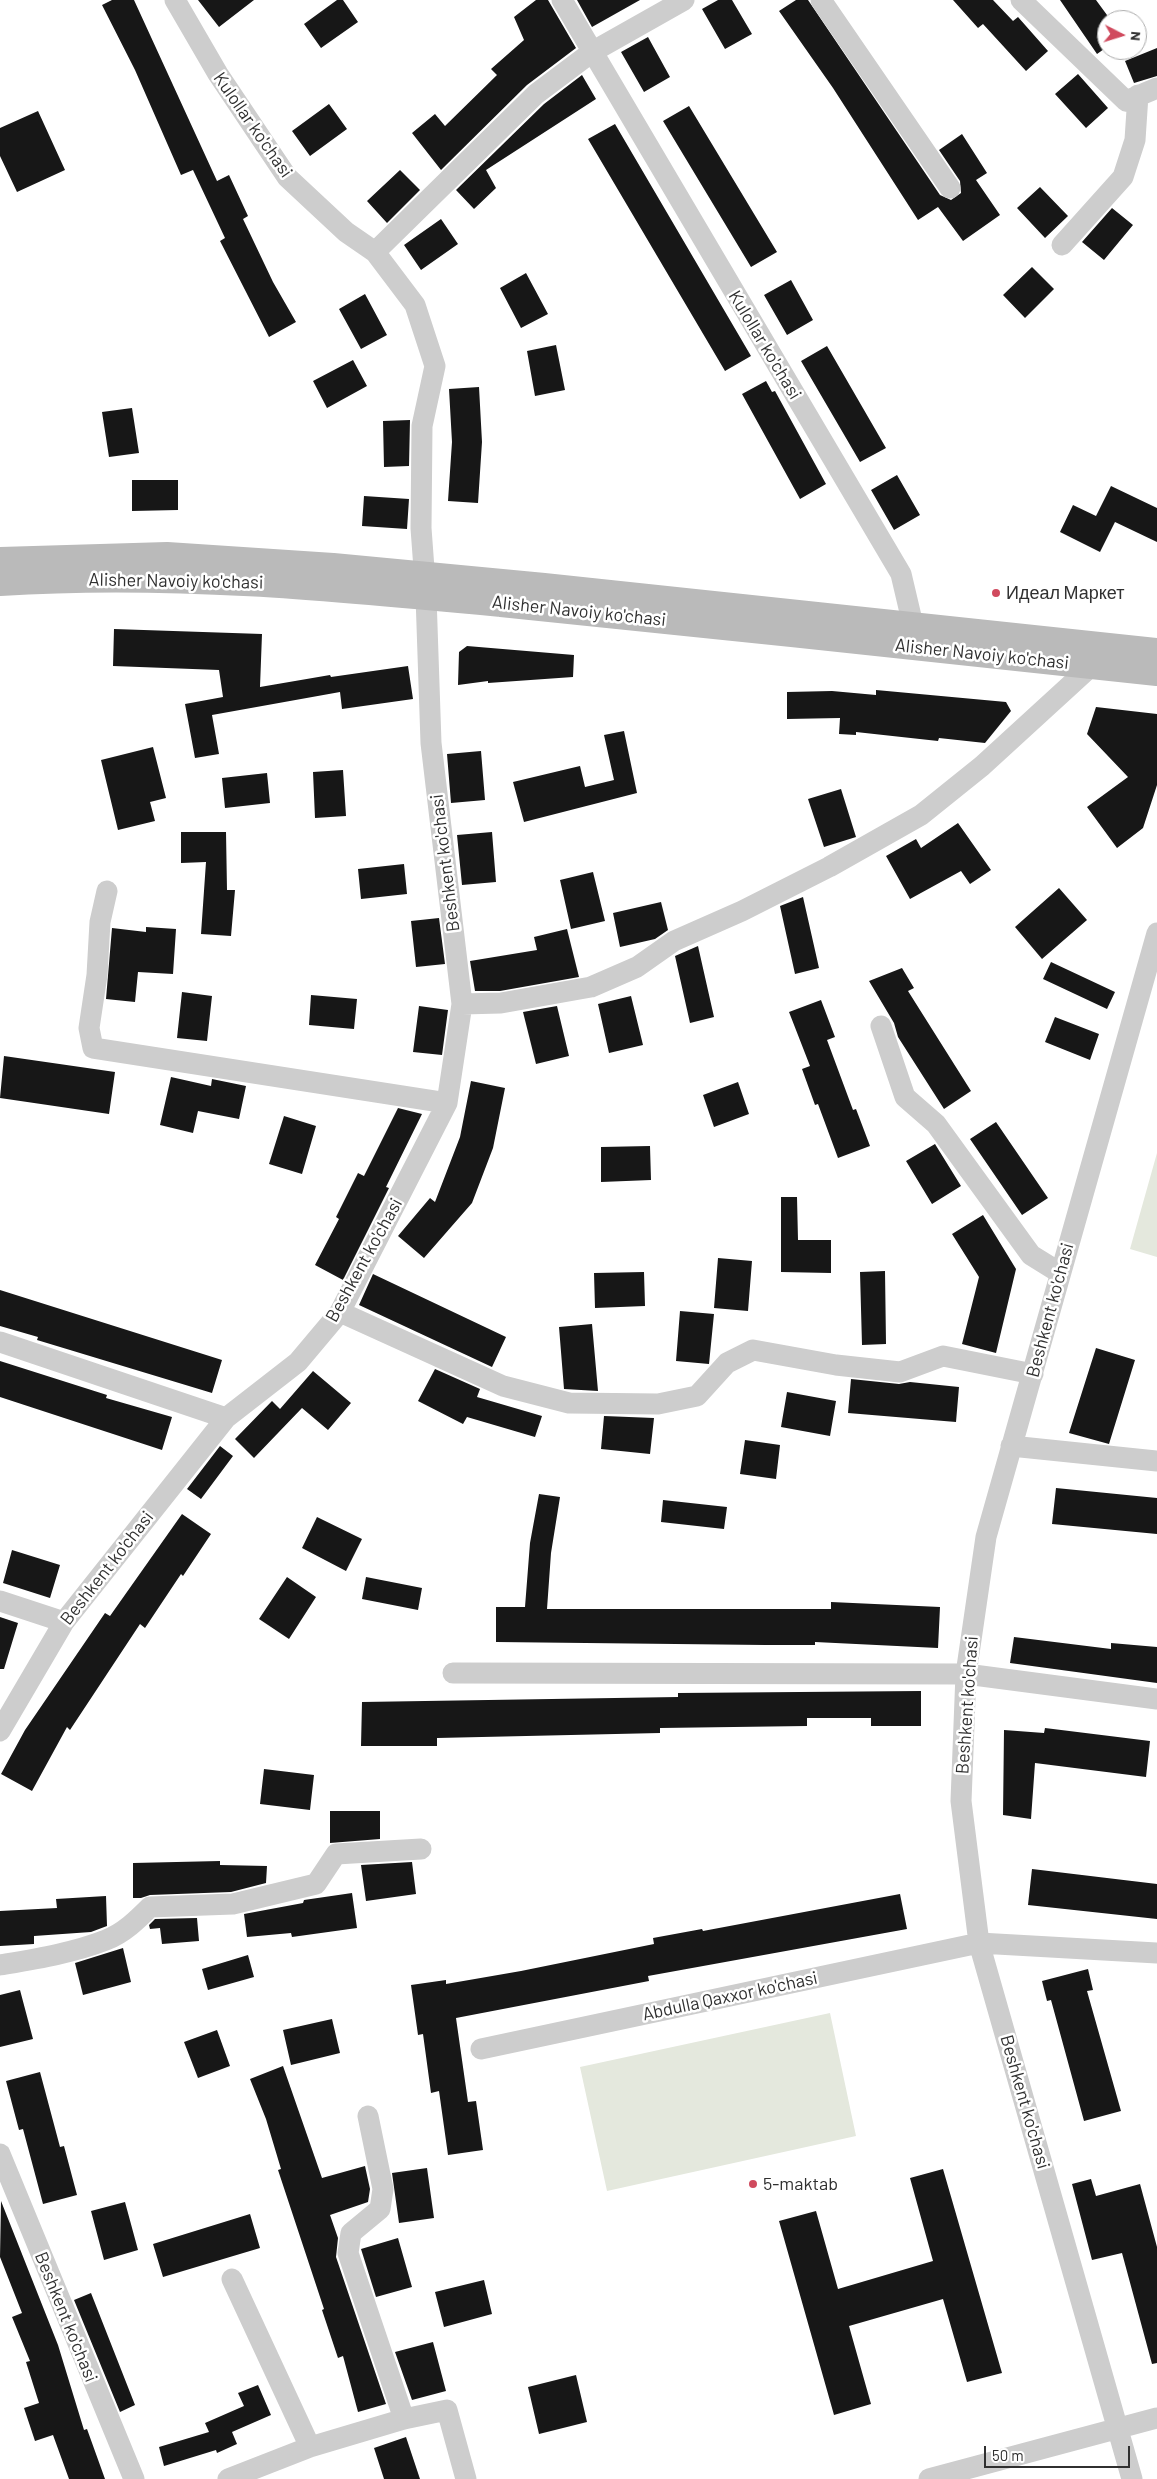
<!DOCTYPE html>
<meta charset="utf-8">
<style>
body{margin:0}
#map{position:relative;width:1157px;height:2479px;overflow:hidden;background:#fff;font-family:Barlow,sans-serif}
canvas{display:block}
.north{position:absolute;left:1097px;top:10px;width:50px;height:50px;box-sizing:border-box;background:#fff;border:1px solid #acacac;border-radius:50%;rotate:95deg;font-size:14px;font-weight:700;line-height:20px;text-align:center;color:#303030}
.north::after{content:'';display:block;margin:auto;width:18px;height:22px;background:#d04a5e;clip-path:polygon(50% 0,100% 100%,50% 72%,0 100%)}
.scale{position:absolute;left:984px;top:2446px;width:146px;height:22px;box-sizing:border-box;border:2px solid #303030;border-top:0;padding-left:6px;font-size:15px;line-height:18px;white-space:nowrap;color:#303030;-webkit-text-stroke:4px #fff;paint-order:stroke}
</style>
<div id="map">
<canvas width="1157" height="2479"></canvas>
<div class="north">N</div>
<div class="scale">50 m</div>
</div>
<script>
const c = document.querySelector('canvas').getContext('2d');
c.lineJoin = 'round';
function fillPath(path, color) {
  c.fillStyle = color;
  c.fill(path, 'evenodd');
}
function strokePath(path, color, width, dash) {
  c.strokeStyle = color;
  c.lineWidth = width;
  c.lineCap = dash ? 'butt' : 'round';
  c.setLineDash(dash || []);
  c.stroke(path);
}
function write(font, color, halo, rows, align = 'center') {
  c.font = font + ' Barlow,sans-serif';
  c.lineWidth = 5;
  c.setLineDash([]);
  c.textBaseline = 'middle';
  c.strokeStyle = halo;
  c.fillStyle = color;
  for (const [text, x, y, turn = 0] of rows) {
    c.save();
    c.translate(x, y);
    c.rotate((+turn || 0) * Math.PI / 180);
    c.textAlign = isNaN(turn) ? turn : align;
    if (halo) c.strokeText(text, 0, 0);
    c.fillText(text, 0, 0);
    c.restore();
  }
}
fillPath(new Path2D(`
 M1157 1153V1257L1130 1249Z
 M830 2013 856 2136 607 2191 580 2067Z`), '#e4e8dd');
fillPath(new Path2D(`
 M112 0H134L217 181 229 175 248 216 243 219 273 282 296 322 269 337 220 241 225 238 193 170 181 175 135 70 102 5Z
 M198 0H254L219 27Z
 M337 0H343L358 22 321 48 304 24Z
 M536 0H548L576 48 527 85 441 170 412 133 435 114 445 126 497 75 491 69 524 40 514 17Z
 M577 0H640L592 27Z
 M718 0H732L752 34 725 49 702 9Z
 M796 0H808L940 195 951 200 961 193 960 181 939 150 962 134 987 173 976 180 1000 215 963 241 938 207 918 220 833 88 779 11Z
 M953 0H993L1013 21 1018 17 1048 51 1026 71 983 24 978 28Z
 M1060 0H1096L1107 15V47L1097 54Z
 M648 37 670 77 644 92 621 52Z
 M1157 48V76L1134 83 1125 61Z
 M1078 74 1108 108 1086 128 1055 94Z
 M582 75 596 99 486 170 496 188 474 209 456 190 544 104Z
 M329 104 347 129 310 156 292 131Z
 M689 106 777 252 751 267 663 121Z
 M38 111 65 170 17 192 0 156V128Z
 M615 124 751 356 725 371 588 139Z
 M400 170 420 190 387 223 367 201Z
 M1040 187 1068 216 1045 238 1017 208Z
 M1112 208 1133 225 1104 260 1082 242Z
 M441 219 458 244 421 270 404 245Z
 M1032 267 1054 289 1025 318 1003 295Z
 M526 273 548 314 521 328 500 288Z
 M791 280 813 320 787 335 764 295Z
 M365 294 387 335 361 349 339 309Z
 M556 345 565 390 535 396 527 351Z
 M827 346 886 448 860 462 801 361Z
 M353 360 367 386 327 408 313 381Z
 M766 381 772 392 775 391 826 484 800 499 742 394Z
 M479 387 482 442 478 503 448 501 452 442 449 389Z
 M132 408 139 453 109 457 102 412Z
 M410 420 409 466 384 467 383 421Z
 M897 475 920 515 894 530 871 490Z
 M132 480H178V510L132 511Z
 M1111 486 1157 508V542L1115 522 1100 552 1060 532 1073 505 1096 516Z
 M364 496 409 499 407 529 362 526Z
 M114 629 262 634 260 687 330 675 331 677 408 666 413 699 342 709 340 692 212 715 219 754 195 758 185 704 223 697 219 670 113 666Z
 M467 646 574 655 573 677 488 683V681L458 685 459 652Z
 M876 690 1006 702 1011 711 985 743 939 738 938 741 856 732V735L839 734 840 718 787 719V692L832 691 876 695Z
 M1096 707 1157 714V785L1143 828 1117 848 1087 807 1128 777 1087 734Z
 M624 731 637 793 524 822 513 782 580 766 585 787 614 780 604 735Z
 M153 747 166 798 150 802 155 821 118 830 101 760Z
 M481 751 485 800 451 803 447 754Z
 M343 770 346 816 315 818 313 772Z
 M267 773 270 803 225 808 222 778Z
 M841 789 856 837 824 847 808 799Z
 M958 823 991 870 970 884 961 871 910 899 886 856 916 839 921 848Z
 M181 832H226L227 890H235L231 936 201 934 206 862 181 863Z
 M492 832 496 882 462 885 457 835Z
 M404 864 407 894 361 899 358 869Z
 M593 872 605 921 571 929 560 880Z
 M1059 888 1087 920 1042 959 1015 927Z
 M803 897 819 968 795 974 780 906Z
 M661 902 668 930 655 939 620 947 613 913Z
 M439 918 445 964 416 967 411 921Z
 M146 927 176 929 173 974 138 972 135 1002 106 999 112 928 146 932Z
 M567 929 579 977 500 991H475L470 961 537 950 534 937Z
 M698 946 714 1017 690 1023 675 956Z
 M1051 962 1115 992 1107 1009 1043 979Z
 M902 968 914 988 908 991 971 1091 944 1109 898 1037 894 1023 869 981Z
 M182 992 212 996 207 1041 177 1038Z
 M311 995 357 999 354 1029 309 1025Z
 M631 996 643 1045 609 1053 598 1004Z
 M821 1000 835 1037 827 1040 853 1110 856 1109 870 1146 838 1158 818 1104 815 1105 802 1069 810 1066 789 1012Z
 M419 1006 448 1010 442 1055 413 1052Z
 M557 1006 569 1056 536 1064 523 1012Z
 M1055 1017 1099 1034 1090 1060 1045 1042Z
 M4 1056 115 1072 109 1114 0 1098Z
 M171 1077 211 1086 212 1079 246 1086 239 1119 198 1111 193 1133 160 1125Z
 M471 1081 505 1088 493 1148 472 1203 424 1258 398 1236 430 1198 435 1202 460 1137Z
 M738 1082 749 1114 714 1127 703 1095Z
 M398 1108 422 1114 386 1187 389 1188 343 1280 315 1265 339 1219 336 1217 358 1173 364 1176Z
 M284 1116 316 1126 302 1174 269 1164Z
 M996 1122 1048 1198 1022 1215 970 1139Z
 M935 1144 961 1186 932 1204 906 1161Z
 M650 1146 651 1180 601 1182V1147Z
 M781 1197H797L798 1240H831V1273L781 1272Z
 M983 1215 1016 1269 996 1353 962 1344 979 1277 952 1234Z
 M718 1258 752 1261 748 1311 714 1308Z
 M885 1271 886 1344 862 1345 860 1272Z
 M644 1272 645 1306 595 1308 594 1273Z
 M373 1274 506 1337 492 1367 359 1305Z
 M0 1290 222 1360 212 1393 37 1340 38 1337 0 1326Z
 M680 1311 714 1314 709 1364 676 1361Z
 M592 1324 598 1391 564 1389 559 1327Z
 M1096 1348 1135 1360 1109 1444 1069 1433Z
 M0 1361 107 1395 106 1398 172 1417 162 1450 0 1397Z
 M435 1369 480 1389 477 1397 542 1416 535 1437 467 1417 463 1424 418 1401Z
 M313 1371 351 1403 328 1430 302 1408 254 1458 235 1439 272 1401 280 1409Z
 M851 1379 899 1384 910 1382 959 1387 956 1422 848 1413Z
 M787 1392 836 1401 830 1436 781 1427Z
 M604 1416 654 1418 650 1454 601 1449Z
 M745 1440 780 1445 776 1479 740 1474Z
 M220 1446 233 1456 201 1499 187 1489Z
 M1056 1488 1157 1498V1534L1052 1524Z
 M539 1494 560 1497 551 1553 547 1609H831V1602L940 1607 938 1648 815 1642V1645H765L496 1642V1607H525L530 1543Z
 M663 1500 727 1507 724 1529 661 1522Z
 M182 1514 211 1534 183 1576 181 1574 145 1628 140 1624 70 1730 67 1727 32 1791 1 1774 25 1730 105 1613 110 1616Z
 M317 1517 362 1539 346 1571 302 1548Z
 M12 1550 60 1565 50 1598 3 1583Z
 M287 1577 316 1597 289 1639 259 1619Z
 M366 1577 422 1588 418 1610 362 1599Z
 M0 1617 18 1623 4 1669H0Z
 M1014 1637 1111 1649V1643L1157 1647V1683L1010 1663Z
 M921 1691V1726H871V1718H807V1726L660 1728V1733L437 1738V1746H361L362 1702 678 1697V1693Z
 M1045 1728 1150 1741 1146 1777 1035 1763 1031 1819 1003 1815 1004 1730 1044 1733Z
 M264 1769 314 1775 310 1810 260 1804Z
 M330 1811H380V1839L330 1843Z
 M220 1861V1865L267 1866 266 1883 231 1892 150 1895 141 1898H133V1863Z
 M412 1862 416 1894 366 1901 361 1865Z
 M1032 1869 1157 1884V1919L1028 1905Z
 M352 1893 357 1928 292 1937 291 1933 247 1937 244 1914 303 1903 304 1900Z
 M900 1894 907 1929 648 1976 649 1981 456 2018 468 2102 476 2101 483 2150 448 2155 439 2091 431 2093 423 2034 418 2035 411 1985 446 1980V1984L521 1971 654 1944 653 1938 702 1929 703 1931Z
 M106 1896 107 1926 91 1932 34 1936V1944L0 1946V1911L57 1908 56 1899Z
 M197 1918 199 1941 162 1944 160 1928 150 1929 149 1925 155 1919Z
 M123 1948 131 1982 83 1995 75 1963Z
 M248 1955 254 1977 208 1990 202 1969Z
 M1088 1969 1093 1990 1087 1991 1121 2111 1084 2121 1051 2000 1047 2001 1042 1981Z
 M20 1990 33 2039 0 2047V1995Z
 M332 2019 340 2053 291 2065 283 2030Z
 M217 2030 230 2066 198 2078 184 2042Z
 M283 2066 322 2178 365 2166 370 2189 368 2202 330 2215 338 2238 336 2257 386 2404 358 2412 343 2356 338 2358 322 2310 324 2309 278 2170 281 2169 266 2119 250 2079Z
 M40 2072 60 2147 64 2146 77 2195 43 2204 23 2129 19 2130 6 2081Z
 M427 2168 434 2218 399 2223 392 2173Z
 M943 2169 1002 2373 967 2382 943 2299 849 2326 871 2404 834 2415 779 2221 816 2211 838 2289 933 2261 910 2178Z
 M1091 2179 1096 2196 1140 2184 1157 2247V2363L1152 2364 1122 2253 1092 2260 1072 2184Z
 M1 2201 58 2345 84 2430 87 2429 105 2479H69L53 2435 35 2441 24 2408 39 2403 26 2362 30 2361 12 2317 22 2313 0 2257Z
 M125 2202 138 2250 104 2260 91 2211Z
 M250 2214 260 2248 163 2277 153 2244Z
 M398 2238 412 2287 376 2297 361 2249Z
 M484 2280 492 2314 444 2327 435 2292Z
 M91 2293 135 2405 120 2412 74 2300Z
 M433 2342 446 2391 412 2400 395 2352Z
 M576 2375 587 2422 539 2434 528 2387Z
 M258 2385 271 2415 232 2432 237 2444 217 2453 216 2450 164 2466 159 2447 209 2432 205 2423 244 2406 238 2393Z
 M406 2437 420 2479H384L374 2448Z`), '#171717');
strokePath(new Path2D(`
 M562 0 901 574 913 625 911 641
 M821 0 950 188
 M1021 0 1126 101 1157 88
 M1062 245 1123 177 1135 140 1138 95
 M375 252 536 94 592 52 684 0
 M107 891 100 922 97 975 89 1028 93 1048 447 1103
 M462 1004 501 1003 591 987 637 967 674 941 742 911 829 867 921 815 982 766 1100 658
 M881 1026 905 1097 936 1124 1031 1255 1060 1273
 M340 1312 503 1386 569 1403 658 1404 697 1396 727 1363 753 1350 836 1365 900 1372 943 1356 1033 1374
 M0 1342 226 1418
 M1011 1446 1157 1461
 M0 1601 64 1622
 M453 1673 966 1674 1157 1699
 M0 1731 64 1622 226 1418 298 1362 340 1312 447 1103 462 1004 431 743 426 596 421 528 422 426 435 366 415 305 375 252 346 232 287 177 218 74 175 0
 M0 1965C35 1959 73 1953 106 1940 124 1933 137 1920 150 1907L233 1904 316 1884 336 1854 421 1849
 M481 2049 979 1943 1157 1953
 M368 2116 383 2189 380 2209 351 2233 348 2253 404 2419
 M0 2154 134 2479
 M232 2279 310 2447
 M228 2479 310 2447 404 2419 447 2410 466 2479
 M929 2479 1157 2418
 M1132 2479 979 1943 961 1801 966 1674 986 1537 1157 933`), '#cdcdcd', 21);
strokePath(new Path2D(`
 M0 561 167 556 333 567 544 587 1157 652
 M0 582C168 571 334 587 501 603 720 624 938 650 1157 672`), '#bababa', 28);
for (const [x, y, r, color] of [
 [996,593,5,"#d04a5e"],
 [753,2184,5,"#d04a5e"]
]) {
  const dot = new Path2D();
  dot.arc(x, y, r, 0, 2 * Math.PI);
  c.fillStyle = color;
  c.fill(dot);
  strokePath(dot, '#fff', 2);
}
write('18px', '#303030', '#fff', [
 ["Kulollar ko'chasi",253,125,55],
 ["Kulollar ko'chasi",765,345,59],
 ["Alisher Navoiy ko'chasi",176,581,1],
 ["Alisher Navoiy ko'chasi",579,611,6],
 ["Alisher Navoiy ko'chasi",982,654,6],
 ["Beshkent ko'chasi",445,863,-97],
 ["Beshkent ko'chasi",364,1260,-61],
 ["Beshkent ko'chasi",1050,1310,-75],
 ["Beshkent ko'chasi",107,1568,-52],
 ["Beshkent ko'chasi",967,1705,-86],
 ["Abdulla Qaxxor ko'chasi",730,1996,-12],
 ["Beshkent ko'chasi",1025,2102,74],
 ["Beshkent ko'chasi",66,2317,68]
]);
write('18px', '#303030', '#fff', [
 ["Идеал Маркет",1006,593],
 ["5-maktab",763,2184]
], 'left');
</script>
